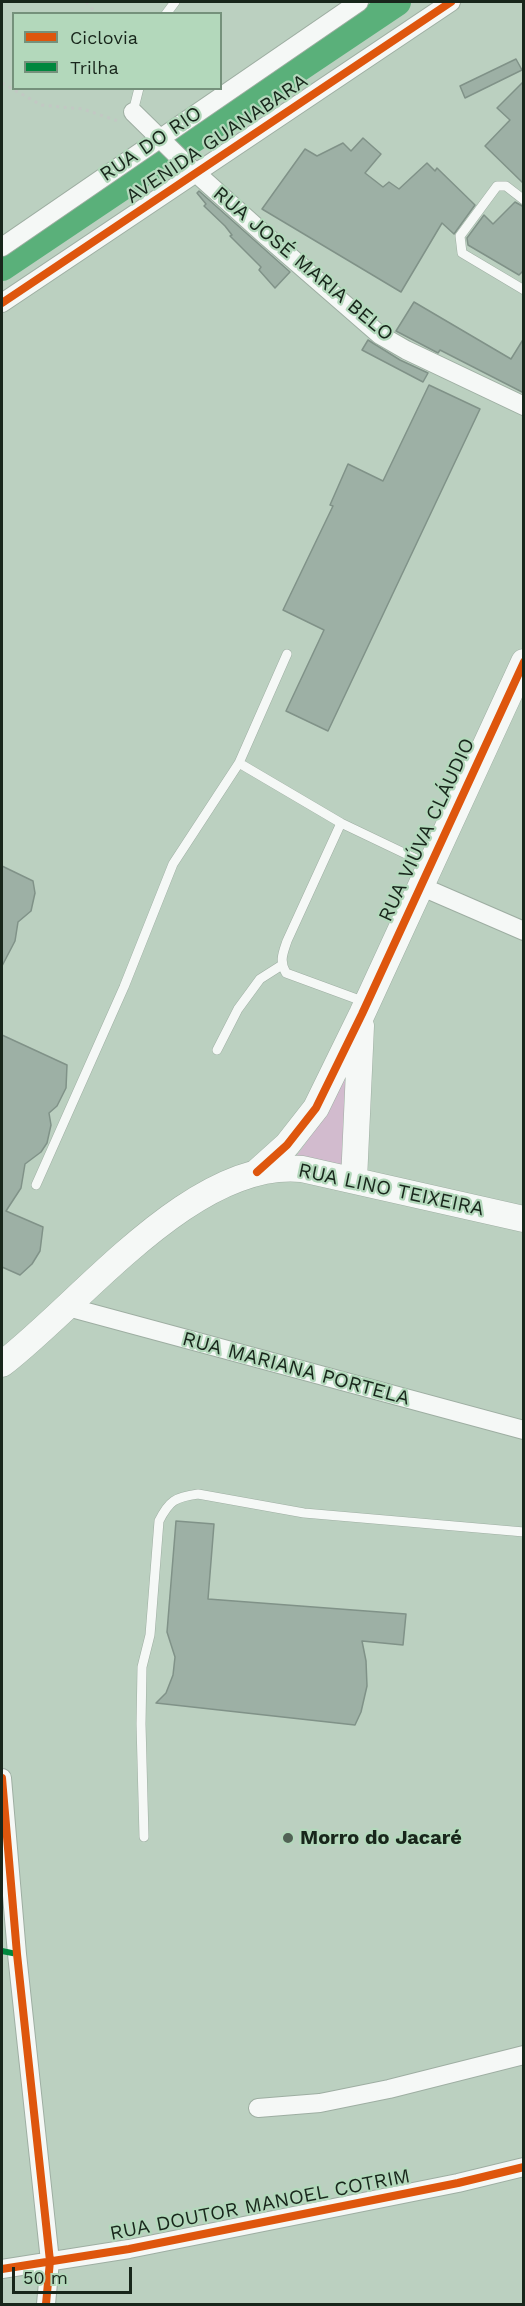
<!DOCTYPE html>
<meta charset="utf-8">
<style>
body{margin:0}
#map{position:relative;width:525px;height:2306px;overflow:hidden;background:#bbd0c0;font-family:"Work Sans",sans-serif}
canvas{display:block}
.frame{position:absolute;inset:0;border:3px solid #18261b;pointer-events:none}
.legend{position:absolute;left:12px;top:12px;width:210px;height:78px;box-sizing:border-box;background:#b3d8bb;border:2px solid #75917b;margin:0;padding:8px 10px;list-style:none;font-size:18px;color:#18261b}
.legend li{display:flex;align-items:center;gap:12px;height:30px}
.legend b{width:30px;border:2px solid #75917b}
.scale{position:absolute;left:12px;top:2267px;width:120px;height:27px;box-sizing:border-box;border:3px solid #18261b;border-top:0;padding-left:8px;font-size:18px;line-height:21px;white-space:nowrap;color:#18261b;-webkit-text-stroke:4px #b3d8bb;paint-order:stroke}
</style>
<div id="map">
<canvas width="525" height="2306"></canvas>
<div class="frame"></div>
<ul class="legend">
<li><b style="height:8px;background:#de560d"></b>Ciclovia</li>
<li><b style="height:8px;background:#00873e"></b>Trilha</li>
</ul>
<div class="scale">50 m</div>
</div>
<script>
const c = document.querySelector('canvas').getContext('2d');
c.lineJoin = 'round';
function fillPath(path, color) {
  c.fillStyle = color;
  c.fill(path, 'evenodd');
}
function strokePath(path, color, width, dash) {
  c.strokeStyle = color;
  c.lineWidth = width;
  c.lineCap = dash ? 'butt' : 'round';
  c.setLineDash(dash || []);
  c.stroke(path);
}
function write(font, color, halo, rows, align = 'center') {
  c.font = font + ' "Work Sans",sans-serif';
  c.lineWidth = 4.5;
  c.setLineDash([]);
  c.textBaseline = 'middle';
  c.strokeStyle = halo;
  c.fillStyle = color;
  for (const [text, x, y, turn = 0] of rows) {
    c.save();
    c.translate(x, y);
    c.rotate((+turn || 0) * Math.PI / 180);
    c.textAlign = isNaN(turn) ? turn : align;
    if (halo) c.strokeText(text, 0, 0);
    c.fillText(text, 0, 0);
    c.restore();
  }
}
fillPath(new Path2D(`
 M347 1059 345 1167 294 1159C320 1127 331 1096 347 1059Z`), '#d2bbce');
strokePath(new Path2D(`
 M2 267 397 2`), '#5ab07a', 28);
const building = new Path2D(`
 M516 59 522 70 465 98 460 86Z
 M524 81V184L485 146 510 120 497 108Z
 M363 138 381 154 365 173 383 187 389 182 399 189 427 163 435 171 437 168 475 205 454 234 442 223 401 292 262 209 305 149 317 156 343 143 351 151Z
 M199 191 290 272 275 288 259 270 261 267 230 236 232 235 225 226 204 206 206 204 197 193Z
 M515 202 524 207V270L519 275 468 245 467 238 484 215 493 224Z
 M414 302 511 359 524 338V393L440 350 438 353 396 331Z
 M368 340 400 360 428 373 423 382 362 350Z
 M429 385 480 409 328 731 286 711 324 630 283 610 333 506 330 505 348 464 383 481Z
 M2 866 33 881 35 893 31 911 18 922 15 941 2 966Z
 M2 1035 67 1065 66 1088 57 1106 49 1113 51 1125 47 1143 41 1152 25 1164 21 1188 6 1211 43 1227 40 1251 32 1264 20 1275 2 1267Z
 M176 1521 214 1524 208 1599 406 1614 403 1645 362 1641 366 1661 367 1686 361 1712 355 1725 156 1703 166 1693 173 1675 175 1657 167 1632Z`);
fillPath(building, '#9db0a5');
strokePath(building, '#809288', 1.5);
const lane = new Path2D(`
 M166 14 175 2
 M133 112 139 88
 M524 200 506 186H497L460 236 462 253 524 290
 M239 763 287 654
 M365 1002 286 973C279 961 283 953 287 941L341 823 429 865
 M217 1050 238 1009 260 979 282 965
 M36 1185 124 987 173 864 239 763 341 823
 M144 1837 141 1724 142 1667 150 1635 159 1521C169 1501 175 1497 198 1494L304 1513 524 1532`);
const street = new Path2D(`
 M133 112 186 164 264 234 380 335 406 350 524 406
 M2 247 359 2
 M2 303 451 2
 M420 886 524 931
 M68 1307 524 1430
 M2 1778 17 1954 50 2261 46 2304
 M258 2108 320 2103 389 2089 524 2055
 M2 2269 129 2249 458 2183 524 2167`);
const secondary = new Path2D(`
 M257 1172 287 1145 316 1108 362 1014 524 662
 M354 1180 361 1026
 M2 1364C82 1303 193 1158 302 1169L524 1219`);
strokePath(lane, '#9eaea2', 10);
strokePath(street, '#9eaea2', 20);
strokePath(secondary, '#9eaea2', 27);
strokePath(new Path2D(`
 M86 2 97 14
 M2 83 41 105 83 109 118 121`), '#c2c8c3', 3, [3, 4.5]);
strokePath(lane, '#f5f8f6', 9);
strokePath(street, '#f5f8f6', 18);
strokePath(secondary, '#f5f8f6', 26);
strokePath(new Path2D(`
 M2 1951 17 1954`), '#00873e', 6, [12, 6]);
strokePath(new Path2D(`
 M2 303 451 2
 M257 1172 287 1145 316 1108 362 1014 524 662
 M2 1778 17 1954 50 2261 46 2304
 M2 2269 129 2249 458 2183 524 2167`), '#de560d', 8);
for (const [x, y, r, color] of [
 [288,1838,6,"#516255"]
]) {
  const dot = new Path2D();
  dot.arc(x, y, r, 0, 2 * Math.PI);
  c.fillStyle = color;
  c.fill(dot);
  strokePath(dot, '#b3d8bb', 2);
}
write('20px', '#18261b', '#b3d8bb', [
 ["AVENIDA GUANABARA",217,139,-34],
 ["RUA DO RIO",151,144,-34],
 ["RUA JOSÉ MARIA BELO",303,264,40],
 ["RUA VIÚVA CLÁUDIO",427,830,-65],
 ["RUA LINO TEIXEIRA",391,1190,12],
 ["RUA MARIANA PORTELA",296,1369,15],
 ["RUA DOUTOR MANOEL COTRIM",260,2205,-11]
]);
write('bold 20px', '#18261b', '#b3d8bb', [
 ["Morro do Jacaré",300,1838]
], 'left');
</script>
